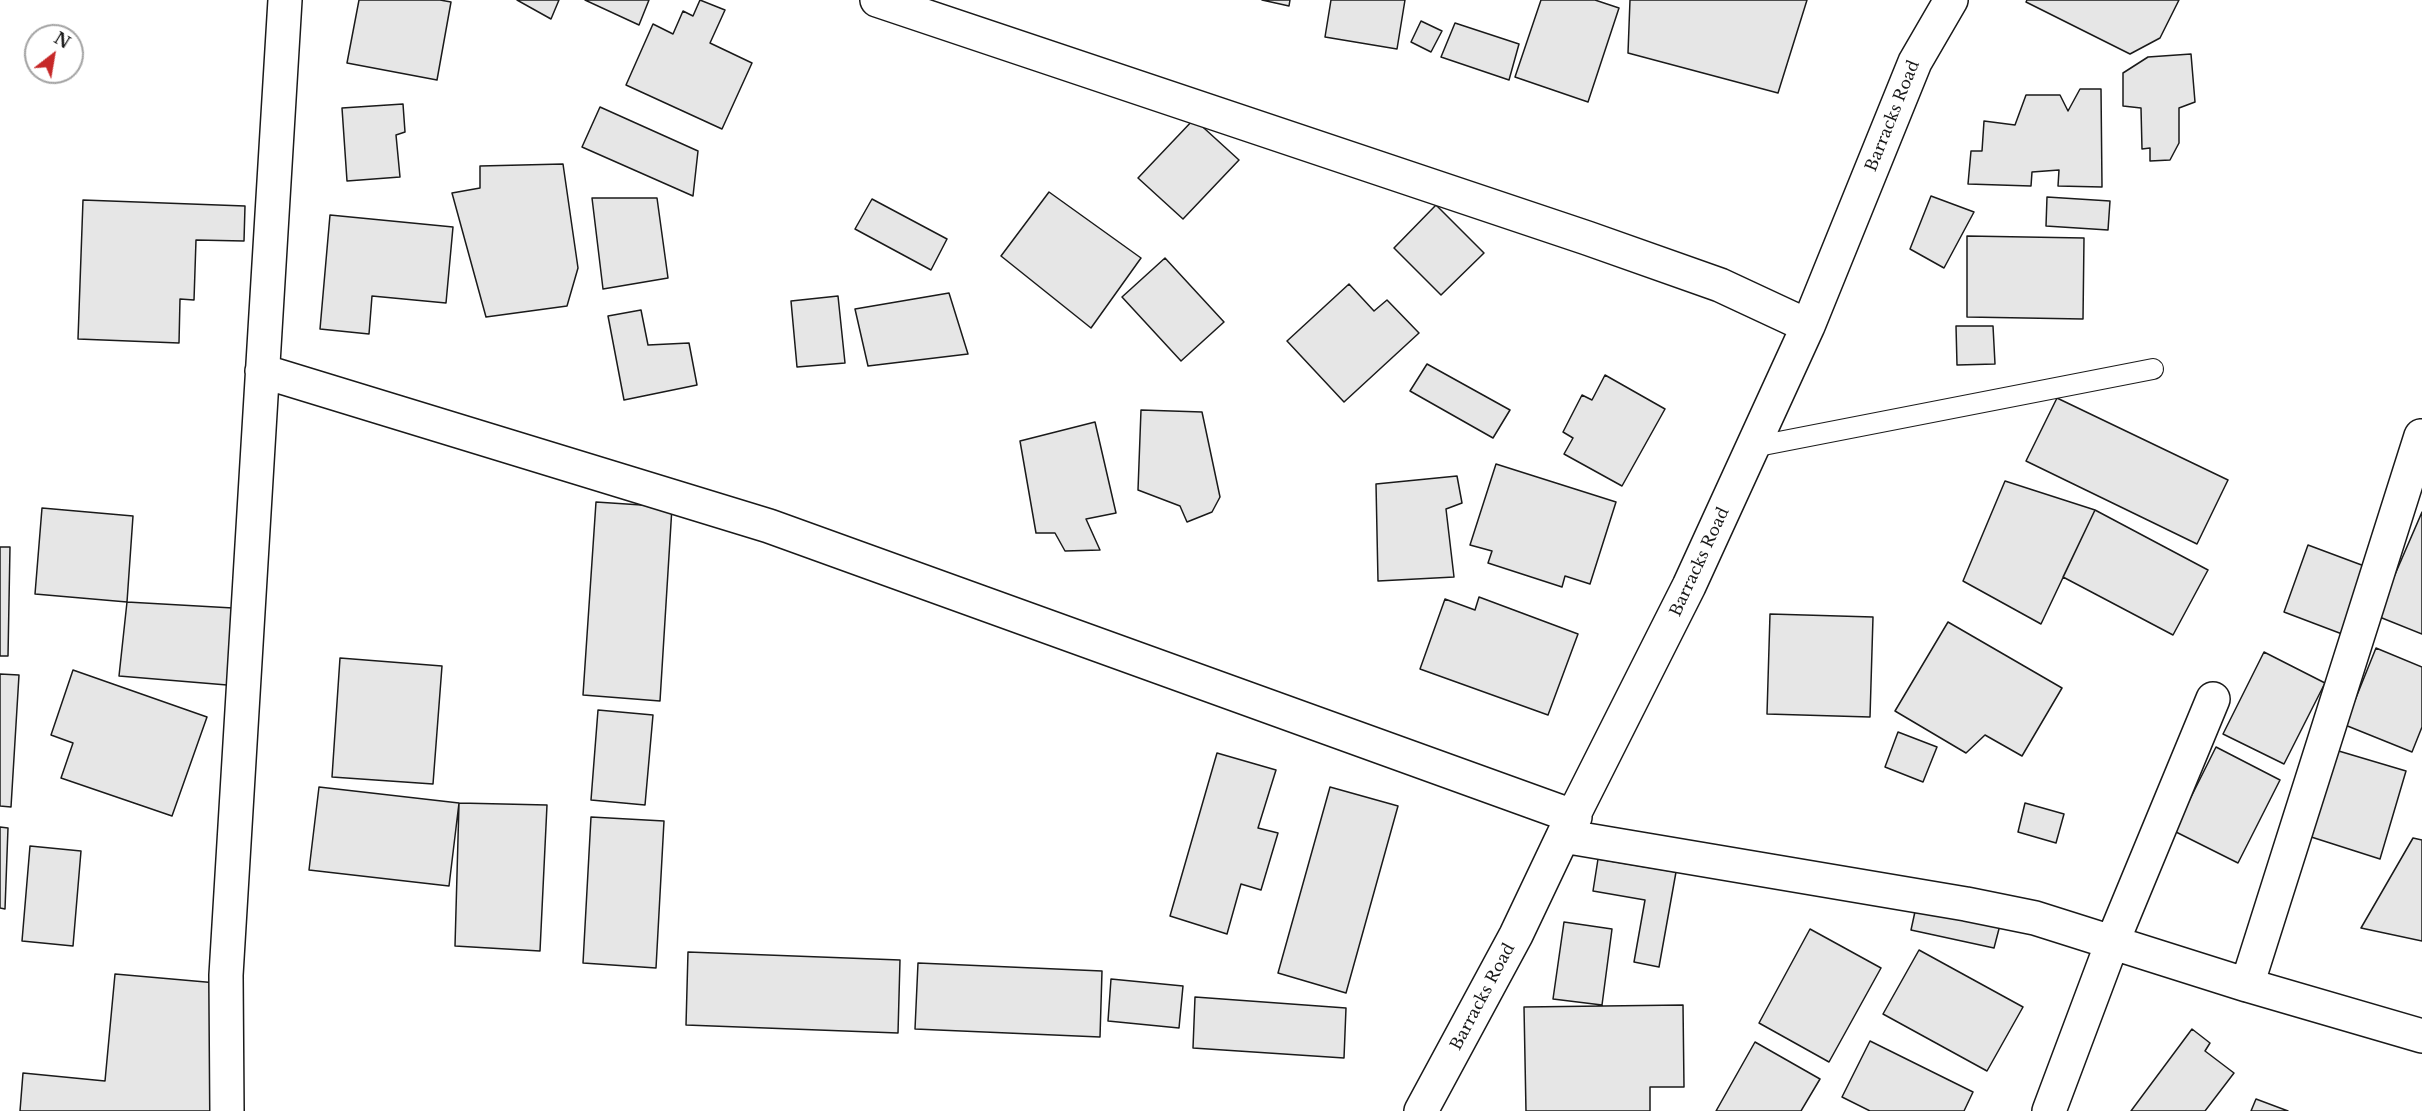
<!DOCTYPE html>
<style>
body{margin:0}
#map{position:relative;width:2422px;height:1111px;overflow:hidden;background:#fff;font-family:"Libre Baskerville",serif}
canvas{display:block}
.north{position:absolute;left:24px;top:24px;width:60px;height:60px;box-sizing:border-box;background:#fff;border:2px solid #a3a3a3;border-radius:50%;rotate:31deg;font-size:16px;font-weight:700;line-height:24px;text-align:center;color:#1a1a1a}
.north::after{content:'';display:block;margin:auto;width:21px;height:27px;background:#c62828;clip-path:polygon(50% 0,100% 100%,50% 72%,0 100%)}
</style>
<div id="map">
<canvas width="2422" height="1111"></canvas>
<div class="north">N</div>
</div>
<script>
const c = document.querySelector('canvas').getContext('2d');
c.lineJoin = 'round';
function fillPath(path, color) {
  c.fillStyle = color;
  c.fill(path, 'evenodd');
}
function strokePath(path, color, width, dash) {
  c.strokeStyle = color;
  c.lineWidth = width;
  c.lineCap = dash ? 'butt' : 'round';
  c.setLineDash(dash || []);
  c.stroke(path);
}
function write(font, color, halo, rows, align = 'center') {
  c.font = font + ' "Libre Baskerville",serif';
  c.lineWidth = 4.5;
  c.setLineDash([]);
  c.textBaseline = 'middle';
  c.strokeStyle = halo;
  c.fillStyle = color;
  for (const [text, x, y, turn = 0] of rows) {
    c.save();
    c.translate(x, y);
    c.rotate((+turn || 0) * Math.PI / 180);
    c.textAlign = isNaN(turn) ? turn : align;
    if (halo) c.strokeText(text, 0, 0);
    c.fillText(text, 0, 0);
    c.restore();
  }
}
const building = new Path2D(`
 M359 0H440L451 2 437 80 347 63Z
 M517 0H559L551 19Z
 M585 0H649L639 25Z
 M700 0 725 10 710 43 752 63 722 129 626 85 653 24 673 34 683 11 693 16Z
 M1262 0H1290L1289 6Z
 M1331 0H1405L1397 49 1325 37Z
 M1541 0H1595L1619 8 1588 102 1515 77Z
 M1630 0H1807L1778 93 1628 53Z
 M2027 0H2179L2160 38 2130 54 2026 2Z
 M1421 21 1442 31 1431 52 1411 42Z
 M1455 23 1519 44 1509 80 1441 57Z
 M2191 54 2195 102 2179 108V143L2170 160 2150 161V148L2142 149 2141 108 2123 106V73L2148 57Z
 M2080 89H2101L2102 187 2058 186 2059 170 2032 172 2031 186 1968 184 1971 151H1982L1984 121 2015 125 2026 95H2060L2068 111Z
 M403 104 405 132 396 135 400 177 347 181 342 108Z
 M600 107 698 151 693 196 582 147Z
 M1194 119 1239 160 1183 219 1138 178Z
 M563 164 578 268 567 306 486 317 452 193 480 188V166Z
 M1049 192 1141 258 1091 328 1001 256Z
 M1931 196 1974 212 1944 268 1910 249Z
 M2047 197 2110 201 2108 230 2046 226Z
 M592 198H657L668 278 603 289Z
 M872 199 947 239 931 270 855 229Z
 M83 200 245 206 244 241 196 240 194 300 180 299 179 343 78 339Z
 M1436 205 1484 253 1441 295 1394 248Z
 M330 215 453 227 446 303 372 296 369 334 320 329Z
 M1967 236 2084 238 2083 319 1967 317Z
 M1165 258 1224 322 1181 361 1122 297Z
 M1349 284 1374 311 1387 300 1419 333 1344 402 1287 341Z
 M949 293 968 354 868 366 855 309Z
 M838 296 845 363 797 367 791 301Z
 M641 310 648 345 689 343 697 385 624 400 608 316Z
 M1956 326H1993L1995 364 1957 365Z
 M1427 364 1510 410 1493 438 1410 391Z
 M1605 375 1665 409 1622 486 1564 454 1573 438 1563 432 1582 395 1592 400Z
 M2057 398 2228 480 2197 544 2026 461Z
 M1141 410 1202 412 1220 497 1212 512 1187 522 1180 506 1138 490Z
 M1095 422 1116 513 1086 519 1100 550 1065 551 1055 533H1036L1020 441Z
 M1496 464 1616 502 1590 584 1565 576 1562 587 1488 563 1492 551 1470 545Z
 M1457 476 1462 503 1446 509 1454 577 1378 581 1376 484Z
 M2005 481 2095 510 2041 624 1963 581Z
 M596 502 672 507 660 701 583 695Z
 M42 508 133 516 127 602 35 594Z
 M2095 510 2208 570 2173 635 2063 577Z
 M2422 512V634L2377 616Z
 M2308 545 2375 570 2350 637 2284 612Z
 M0 547H10L8 656H0Z
 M1479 597 1578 634 1548 715 1420 669 1445 599 1475 610Z
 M127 602 233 608 227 685 119 676Z
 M1770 614 1873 617 1870 717 1767 714Z
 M1948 622 2062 688 2022 756 1985 735 1966 753 1895 711Z
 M2376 648 2422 667V727L2412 752 2345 725Z
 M2264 652 2325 683 2284 764 2223 734Z
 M340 658 442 666 433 784 332 777Z
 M73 670 207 717 172 816 61 778 73 743 51 735Z
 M0 674 19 675 11 807 0 806Z
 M598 710 653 715 645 805 591 800Z
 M1898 732 1937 747 1923 782 1885 767Z
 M2216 747 2280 780 2238 863 2174 831Z
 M2332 749 2406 771 2380 859 2305 835Z
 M1217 753 1276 770 1258 828 1278 833 1261 890 1241 884 1227 934 1170 916Z
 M319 787 459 803 449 886 309 870Z
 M1330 787 1398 806 1346 993 1278 973Z
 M459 803 547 805 540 951 455 946Z
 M2025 803 2064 814 2056 843 2018 832Z
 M591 817 664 821 656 968 583 963Z
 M0 827 8 828 5 909 0 908Z
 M2413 838 2422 840V941L2361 928Z
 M30 846 81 851 73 946 22 941Z
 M1598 859 1676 872 1659 967 1634 962 1645 900 1593 891Z
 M1916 907 2000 925 1994 948 1911 930Z
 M1564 922 1612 929 1602 1005 1553 999Z
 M1810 929 1881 968 1829 1062 1759 1023Z
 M1919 950 2023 1007 1987 1071 1883 1014Z
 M688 952 900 960 898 1033 686 1025Z
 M918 963 1102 971 1100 1037 915 1029Z
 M115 974 217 983 214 1111H20L23 1073 105 1081Z
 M1111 979 1183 986 1179 1028 1108 1021Z
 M1195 997 1346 1008 1344 1058 1193 1048Z
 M1683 1005 1684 1087H1650V1111H1526L1524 1007Z
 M2192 1029 2210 1043 2205 1051 2234 1073 2205 1111H2131Z
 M1870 1041 1973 1092 1964 1111H1870L1842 1097Z
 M1755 1042 1820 1079 1801 1111H1716Z
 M2256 1099 2288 1111H2251Z`);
fillPath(building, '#e6e6e6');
strokePath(building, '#1a1a1a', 1.5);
const service = new Path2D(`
 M1753 447 2153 369`);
const minor = new Path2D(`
 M877 0 1587 238 1720 285 1808 326
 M262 371 769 526 1575 817
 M1563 836 1966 904 2035 918 2247 985 2422 1036
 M2247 985 2421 436
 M227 1111 226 975 285 0
 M1421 1111 1516 935 1563 836 1689 586 1808 326 1915 62 1951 0
 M2049 1111 2112 943 2213 699`);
strokePath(service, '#1a1a1a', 22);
strokePath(minor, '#1a1a1a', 36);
strokePath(service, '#fff', 20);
strokePath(minor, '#fff', 33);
write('16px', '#1a1a1a', '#fff', [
 ["Barracks Road",1893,116,-68],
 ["Barracks Road",1700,562,-65],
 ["Barracks Road",1483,997,-62]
]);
</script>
